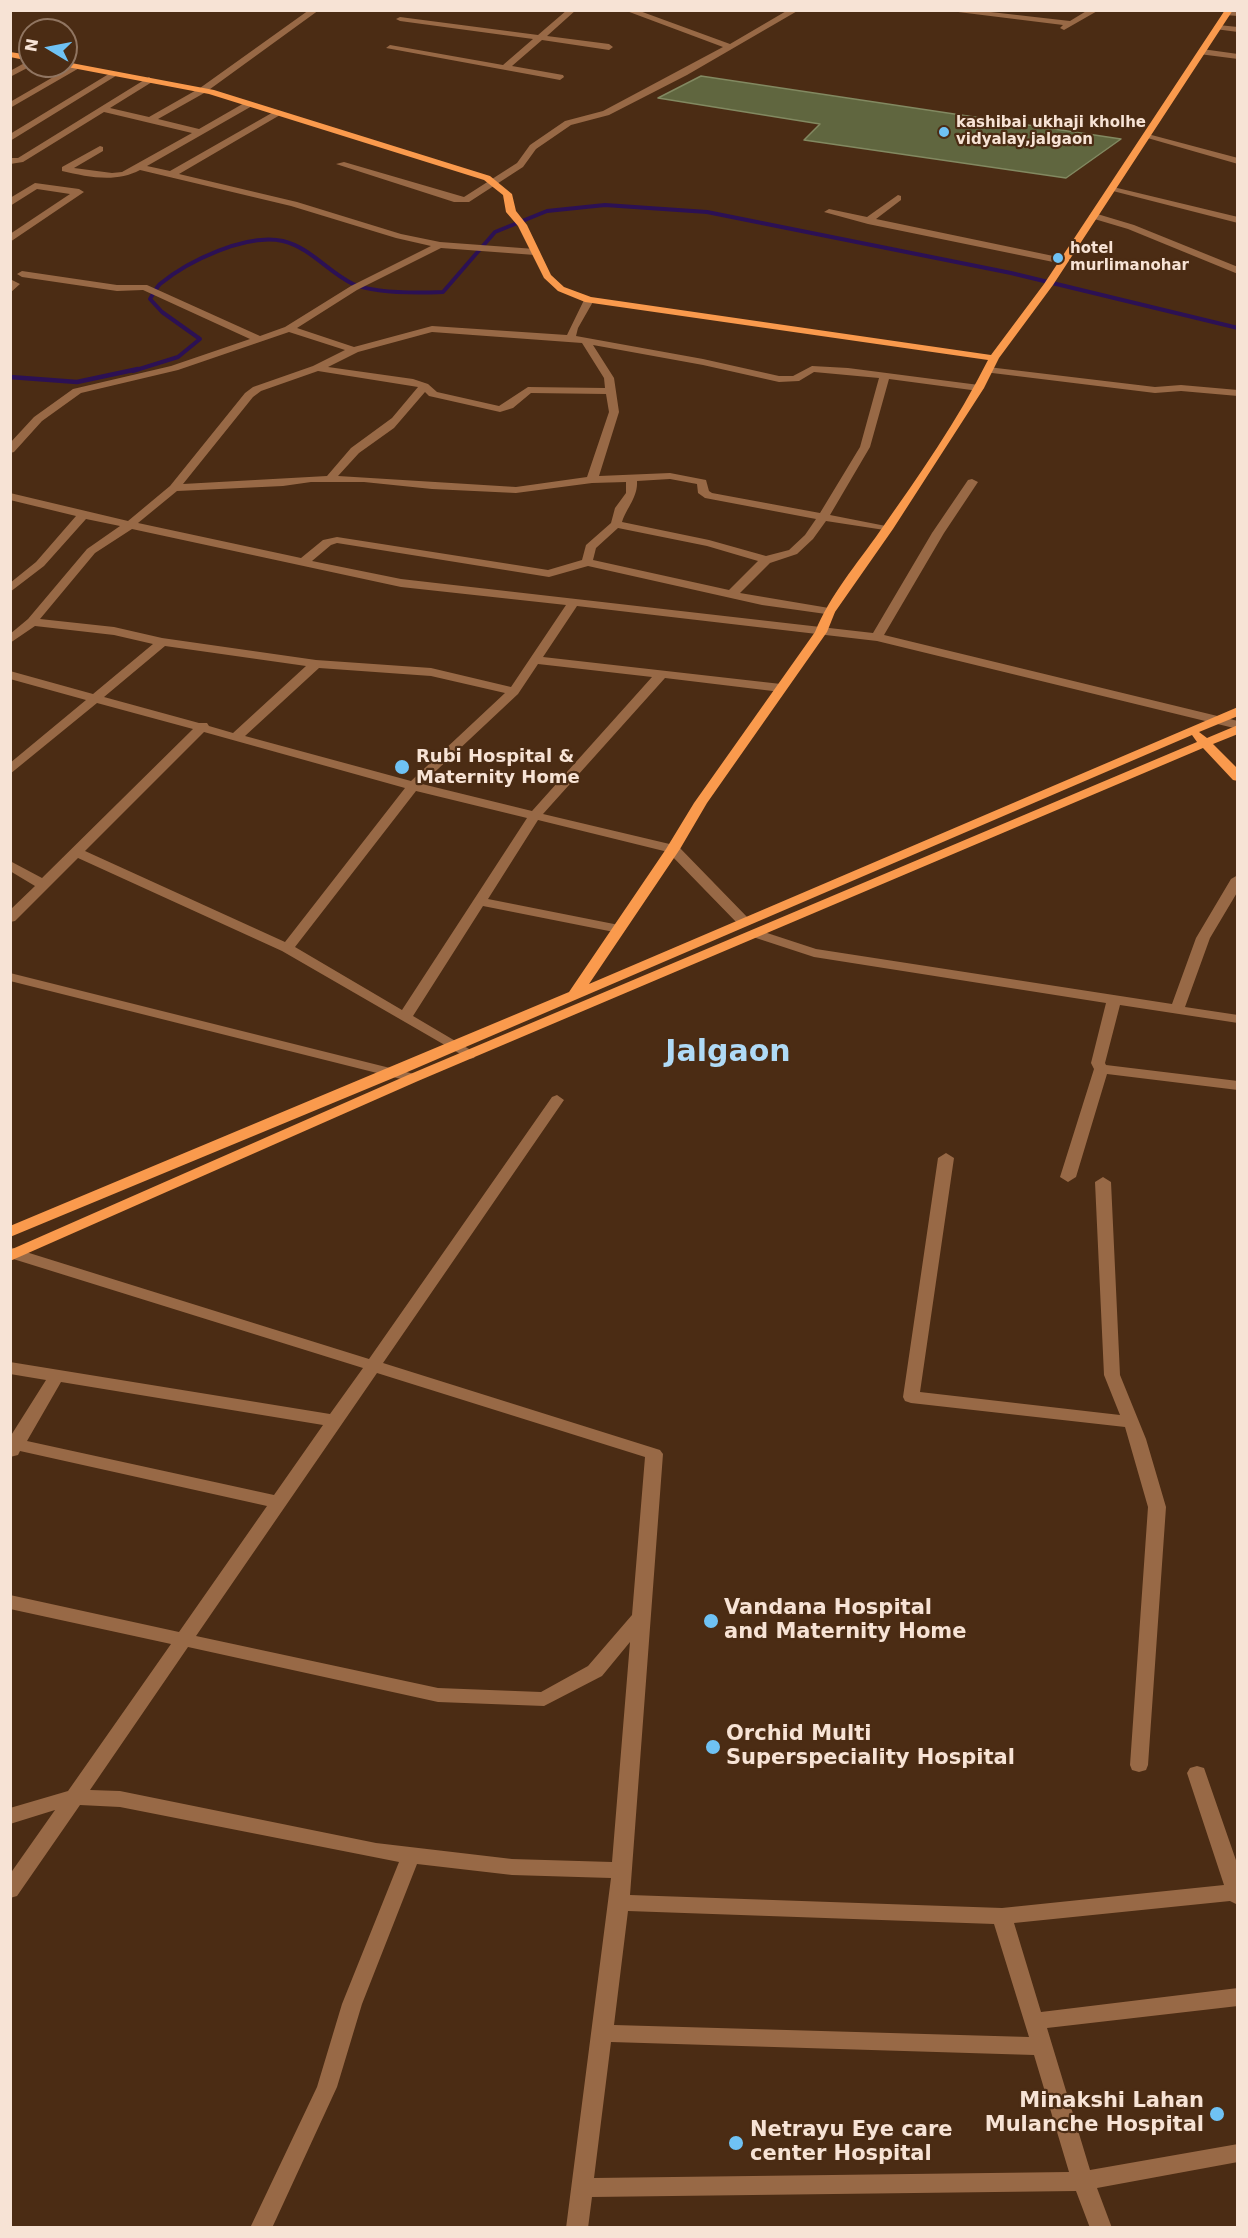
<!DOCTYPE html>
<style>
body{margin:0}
#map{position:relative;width:1248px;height:2238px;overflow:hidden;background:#4b2c14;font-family:"DejaVu Sans",sans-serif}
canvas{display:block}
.frame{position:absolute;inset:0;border:12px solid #f7e3d5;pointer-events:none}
.north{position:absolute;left:18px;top:18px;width:60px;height:60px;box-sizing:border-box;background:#4b2c14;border:2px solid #907561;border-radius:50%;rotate:280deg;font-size:16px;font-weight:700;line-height:24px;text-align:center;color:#f7e3d5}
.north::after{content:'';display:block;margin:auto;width:21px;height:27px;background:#6fc2f4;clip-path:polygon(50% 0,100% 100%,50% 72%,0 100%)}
</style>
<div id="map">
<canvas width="1248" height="2238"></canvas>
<div class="frame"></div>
<div class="north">N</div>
</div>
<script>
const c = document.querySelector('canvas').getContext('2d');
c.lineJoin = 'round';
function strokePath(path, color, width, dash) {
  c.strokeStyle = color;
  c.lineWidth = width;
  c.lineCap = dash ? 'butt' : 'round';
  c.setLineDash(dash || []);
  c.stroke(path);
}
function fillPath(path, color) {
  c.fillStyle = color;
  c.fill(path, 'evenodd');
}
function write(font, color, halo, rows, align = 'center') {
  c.font = font + ' "DejaVu Sans",sans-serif';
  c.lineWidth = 4.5;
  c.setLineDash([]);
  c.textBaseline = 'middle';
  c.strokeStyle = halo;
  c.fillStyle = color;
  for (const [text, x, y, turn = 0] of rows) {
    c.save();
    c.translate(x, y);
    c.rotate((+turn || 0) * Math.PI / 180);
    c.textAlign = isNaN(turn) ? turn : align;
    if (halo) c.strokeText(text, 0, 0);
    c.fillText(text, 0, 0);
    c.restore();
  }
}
strokePath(new Path2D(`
 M133 371 178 357 200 339 162 312 150 299C153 294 156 288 160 284 188 261 246 233 283 241 311 248 328 272 353 284 376 294 418 293 443 292L495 232 547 211 605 205 707 212 1011 273 1238 328`), '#2c1154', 4);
strokePath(new Path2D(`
 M10 377 77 382 138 369`), '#2c1154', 4.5);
const building = new Path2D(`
 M701 76 1121 139 1066 178 804 140 820 124 658 98Z`);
fillPath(building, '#60663f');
strokePath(building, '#828961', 1.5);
fillPath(new Path2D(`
 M309 10H319L206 92 158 119 199 129 246 102H252V106L147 166 170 171 277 110 281 113 280 115 179 174 297 202 401 234 440 242 535 249 540 252 535 255 441 248 357 290 297 328 354 347 432 326 567 335 584 300 589 297 594 300 578 328 576 336 703 359 779 376H793L812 366 848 368 979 385 984 388 979 391 889 379 870 447 830 515 891 527V531L826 521 813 539 797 554 770 563 740 593 829 608 835 612 833 615 762 605 588 566 549 577 337 543 331 545 312 561 401 579 873 633 932 533 968 480 972 479 978 482 944 533 884 635 1238 721V729L877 641 577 606 543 657 781 684 787 688 781 692 665 678 543 814 678 846 749 919 751 922 749 925H739L668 852 538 820 488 899 619 925 626 929 619 933 483 906 413 1016 474 1052 476 1055 474 1058 469 1059 282 951 78 858 15 921 10 922V910L35 886 10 871V861L42 878 193 729 97 703 10 774V763L86 700 10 679V671L93 694 153 644 114 635 35 626 10 643V634L28 619 87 549 120 526 86 519 44 566 10 592V583L36 562 76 516 10 500V493L128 521 170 486 245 393 253 387 313 366 345 350 289 332 178 370 81 393 42 421 14 452 10 453V443L34 417 73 389 171 366 250 339 143 290 117 291 22 277 17 274 22 271 117 285H147L260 336 285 327 351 286 431 246 396 238 291 206 140 170C116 183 88 177 62 171V167L100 146 103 147V151L74 168 112 173 122 172 192 133 104 112 23 162 10 164V158H18L149 77 153 80 152 82 110 108 149 117 200 88ZM432 332 582 343 604 378 605 388 528 387 499 406 437 392 428 384 413 379 328 367 358 352ZM593 345 703 365 779 382 799 381 814 372 879 378 860 447 820 513 712 493 709 491 706 480 670 473 599 476 619 412 614 378ZM318 371 418 387 392 418 351 448 327 476 183 484 253 397 261 391ZM425 392 429 396 500 412 513 408 531 393 606 394 609 412 587 477 516 487 338 476 359 453 394 428ZM670 479 697 484 698 493 705 498 816 519 805 535 789 550 766 556 709 540 622 522C627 507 638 497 637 481ZM311 482H364L432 489 516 493 592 483 626 482V493L615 508 611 523 586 545 582 560 548 570 337 537 323 540 301 558 138 523 177 491 283 486ZM618 528 707 546 758 561 729 590 593 560 596 548ZM132 529 401 587 566 605 511 687 431 668 316 660 162 638 114 627 40 619 95 553ZM165 646 306 666 233 733 209 726 207 723H199L104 697ZM538 664 652 677 532 811 422 784 518 694ZM319 668 431 676 505 693 411 781 245 736ZM204 732 405 788 285 942 85 851ZM416 791 527 818 402 1010 295 947Z
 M567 10H576L547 36 609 44 613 47 609 50 542 40 512 66 563 75 564 77 560 80 386 48 390 45 503 65 533 39 400 21 396 19 400 17 538 35Z
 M624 10H637L730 44 788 10H799L687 75 609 115 571 125 536 149 523 167 469 202H454L336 164 344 162 464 197 517 163 530 145 565 121 603 111 723 47Z
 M942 10H973L1070 21 1088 10H1099L1064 30 1060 28 1063 25Z
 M1228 11 1238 12V16L1225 15 1224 13Z
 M1218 25 1238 27V32L1215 29 1214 27Z
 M1202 49 1238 54V59L1199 54 1198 52Z
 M30 60 31 66 10 77V71Z
 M74 65 81 67 10 108V102Z
 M112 72 119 74 10 141V134Z
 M1144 133 1238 158V164L1144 137Z
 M35 183 79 189 84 192 10 242V234L70 194 37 189 10 206V198Z
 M1109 186 1238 217V223L1109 190Z
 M898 195 901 196V200L876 219 1063 258 1068 261 1063 264 868 224 824 212 829 209 867 217Z
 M1094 213 1134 225 1238 267V274L1128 229 1091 218 1089 216Z
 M10 279 20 284 10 293Z
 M988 367 1155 387 1181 385 1238 390V396L1181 391 1155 393 984 372V368Z
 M1238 875V891L1210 938 1185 1007 1238 1015V1023L1120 1005 1105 1063 1106 1065 1238 1081V1090L1107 1074 1076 1177 1068 1182 1060 1177 1094 1069 1091 1063 1106 1003 814 957 753 937 751 934 758 930 816 949 1172 1004 1196 938 1231 879Z
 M10 973 418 1075 420 1078 413 1082 10 981Z
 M557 1095 564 1100 383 1363 660 1450 663 1454 630 1895 1002 1908 1224 1885 1187 1773 1190 1768 1197 1766 1204 1768 1238 1866V1905L1230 1901 1014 1923 1041 2012 1238 1988V2006L1047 2028 1090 2170 1238 2144V2162L1097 2188 1112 2228H1090L1076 2191 592 2197 588 2228H566L611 1878 512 1875 417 1864 362 2004 337 2087 272 2228H250L317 2087 342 2004 399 1862 120 1807 80 1805 17 1896 10 1898V1874L55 1810 10 1824V1808L68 1791 171 1644 10 1609V1595L179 1632 267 1506 20 1451 18 1455 10 1457V1437L46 1380 10 1374V1362L330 1414 363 1368 10 1258V1247L369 1359 552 1097ZM377 1373 645 1457 632 1615 588 1666 541 1692 438 1688 196 1636ZM61 1382 323 1425 274 1495 27 1441ZM630 1642 612 1862 512 1859 376 1843 120 1791 90 1790 188 1647 438 1702 544 1706 602 1676ZM628 1911 994 1924 1029 2037 614 2025ZM611 2042 1034 2055 1069 2172 594 2178Z
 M946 1153 954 1158 920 1392 1120 1415 1104 1375 1095 1182 1103 1177 1111 1182 1120 1375 1146 1439 1166 1507 1148 1765 1146 1770 1139 1772 1132 1770 1130 1765 1148 1507 1125 1427 911 1403 905 1401 903 1397 938 1158Z`), '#986946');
fillPath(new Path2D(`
 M1225 10H1233L1053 285 999 358 984 388 893 529 835 612 827 632 707 803 680 849 589 984 1238 707V716L1199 732 1207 738 1238 725V734L1213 744 1238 769V781L1233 780 1203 748 418 1081 10 1261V1250L408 1075 1197 742 1192 735 398 1076 10 1237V1226L569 992 666 849 694 803 815 632C830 595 857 564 880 531 918 477 958 420 988 360L585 302 558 291 544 278 518 226 506 212 503 195 484 180 209 94 62 66H66V62L214 90 490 176 512 194 516 211 527 225 551 275 564 287 591 297 991 355 1044 284Z
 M10 52 30 55V61L10 57Z`), '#fa9a4d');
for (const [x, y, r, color] of [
 [944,132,6,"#6fc2f4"],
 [1058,258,6,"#6fc2f4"],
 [402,767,8,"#6fc2f4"],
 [711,1621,8,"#6fc2f4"],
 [713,1747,8,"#6fc2f4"],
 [1217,2114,8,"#6fc2f4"],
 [736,2143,8,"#6fc2f4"]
]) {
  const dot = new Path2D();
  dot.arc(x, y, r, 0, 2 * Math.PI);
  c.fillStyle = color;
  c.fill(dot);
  strokePath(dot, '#4b2c14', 2);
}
write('bold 15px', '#f7e3d5', '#4b2c14', [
 ["kashibai ukhaji kholhe",956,123],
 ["vidyalay,jalgaon",956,140],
 ["hotel",1070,249],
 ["murlimanohar",1070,266]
], 'left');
write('bold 18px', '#f7e3d5', '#4b2c14', [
 ["Rubi Hospital &",416,757],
 ["Maternity Home",416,778]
], 'left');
write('bold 21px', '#f7e3d5', '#4b2c14', [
 ["Vandana Hospital",724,1609],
 ["and Maternity Home",724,1633],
 ["Orchid Multi",726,1735],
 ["Superspeciality Hospital",726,1759],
 ["Minakshi Lahan",1204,2102,"right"],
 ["Mulanche Hospital",1204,2126,"right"],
 ["Netrayu Eye care",750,2131],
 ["center Hospital",750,2155]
], 'left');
write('bold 30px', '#afdaf6', '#4b2c14', [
 ["Jalgaon",728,1053]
]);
</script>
